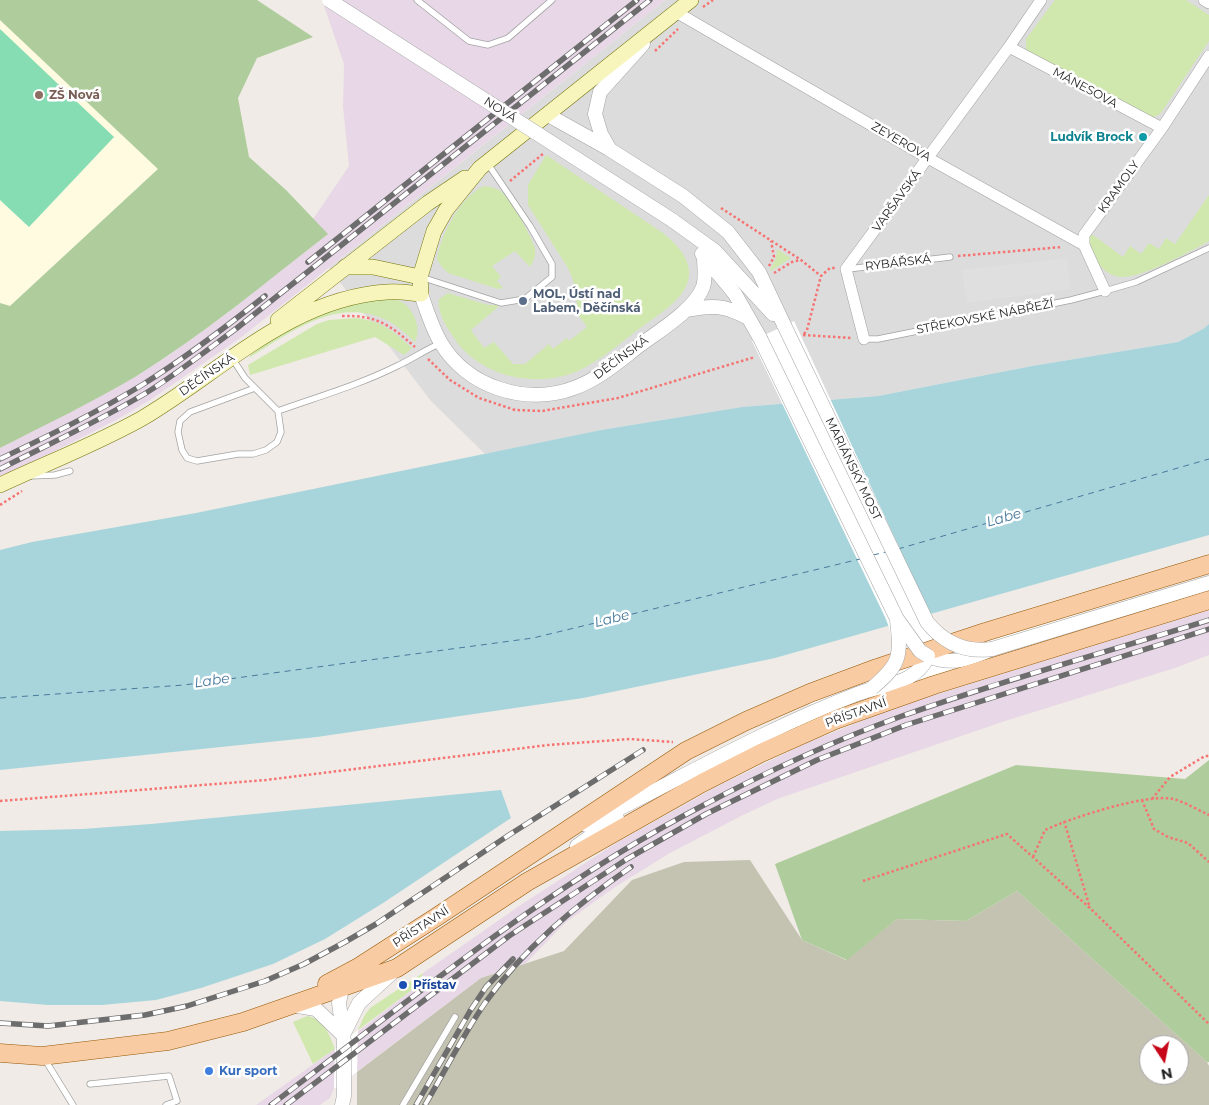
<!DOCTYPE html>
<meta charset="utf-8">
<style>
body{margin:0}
#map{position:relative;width:1209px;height:1105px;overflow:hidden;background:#f0ebe6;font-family:Montserrat,sans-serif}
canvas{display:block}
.north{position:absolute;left:1139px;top:1035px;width:50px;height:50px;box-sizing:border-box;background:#fff;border:1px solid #a5a5a5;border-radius:50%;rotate:169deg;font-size:14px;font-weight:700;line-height:20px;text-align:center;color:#1f1f1f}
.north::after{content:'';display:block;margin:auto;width:18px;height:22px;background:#c70719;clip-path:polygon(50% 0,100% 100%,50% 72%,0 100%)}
</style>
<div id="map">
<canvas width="1209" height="1105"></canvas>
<div class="north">N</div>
</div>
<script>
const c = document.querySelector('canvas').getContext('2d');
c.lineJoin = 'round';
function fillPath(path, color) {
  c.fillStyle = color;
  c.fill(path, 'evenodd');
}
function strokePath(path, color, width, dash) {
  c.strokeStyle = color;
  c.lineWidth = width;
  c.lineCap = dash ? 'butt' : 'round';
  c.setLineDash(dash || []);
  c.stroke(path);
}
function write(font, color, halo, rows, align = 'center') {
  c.font = font + ' Montserrat,sans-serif';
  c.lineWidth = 5;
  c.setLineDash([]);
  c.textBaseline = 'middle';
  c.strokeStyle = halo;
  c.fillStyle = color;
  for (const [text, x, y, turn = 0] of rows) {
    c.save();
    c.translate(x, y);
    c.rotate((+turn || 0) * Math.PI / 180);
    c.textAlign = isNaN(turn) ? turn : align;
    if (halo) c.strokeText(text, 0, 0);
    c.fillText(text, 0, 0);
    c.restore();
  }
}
fillPath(new Path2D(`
 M665 0H1209V324L1203 329 1178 342 1032 366 878 396 742 407 601 430 485 454 431 401 329 268Z`), '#dddcdc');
fillPath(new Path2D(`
 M322 0H665L243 336 150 400 118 419 0 479V448L136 376 168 356 226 314 327 234 313 219 349 166 343 106 344 64Z
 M1209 610V655L1175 668 1005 721 777 799 741 816 670 853 615 887 565 923 526 963 481 978 334 1089 330 1098 320 1105H256L335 1049 420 984 423 973 522 904 618 842 716 787 809 742 899 706Z`), '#e8d8e7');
fillPath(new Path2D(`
 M0 20 158 169 10 306 0 303Z`), '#fefbe0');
fillPath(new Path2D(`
 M750 860 802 940 846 960 897 919 966 921 1017 891 1207 1062 1209 1066V1105H357V1072L481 978 564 951 632 880 684 862ZM1149 1045H1179V1075H1149Z`), '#c4c2b1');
fillPath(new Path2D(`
 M1055 0H1186L1209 15V41L1161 113 1153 118 1026 50V39Z
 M546 155 663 233C677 244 694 262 688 281 682 301 658 315 643 326 624 340 605 357 584 368 542 390 484 379 456 341 448 329 437 314 439 299L448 293 488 305H498L497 308 471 330 484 348 494 342 513 364H525L549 344 553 349 567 338 569 341 587 327 579 316 573 280 568 268 528 205V185Z
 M484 186C492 187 497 188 503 193 511 199 532 238 535 248 536 255 534 261 530 267L515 251 492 266 501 277 497 281 503 288 498 289 448 273 442 267 437 260C440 235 461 196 484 186Z
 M1209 195V241C1190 252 1140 279 1120 277 1100 274 1091 254 1088 237L1093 235 1123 257 1130 246 1141 254 1149 243 1159 249 1166 238 1175 244Z
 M777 249 791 258 771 271 770 270 776 258Z
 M385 299C390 299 395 299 400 301 414 308 422 329 415 342 406 334 398 326 388 321 338 295 289 333 249 358L251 354 295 325 329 309Z
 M356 318C382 321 393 331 412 348L404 355 375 337 250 375 248 365 317 324 329 320Z
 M423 973 420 984 358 1030 364 1016 370 1008Z
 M307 1016C323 1018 330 1035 335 1049L313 1064 293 1022Z`), '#d0e8ae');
fillPath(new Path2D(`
 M0 0H257L313 37 257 58 238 98 249 157 286 190 328 234C265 283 203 335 135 377 91 403 45 425 0 448V303L10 306 158 169 0 20Z
 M1209 760V1062H1207L1017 891 966 921 897 919 847 960 802 940 775 864 1016 765 1185 779Z`), '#afcd9c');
fillPath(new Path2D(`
 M0 29 114 137 29 227 0 200Z`), '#86dcb3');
fillPath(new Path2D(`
 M1067 258 1071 289 967 303 962 270Z`), '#dfdfdf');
fillPath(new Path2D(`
 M1209 324V535L775 658 583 698 317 737 0 770V550L32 542 196 513 601 430 742 407 878 396 1032 366 1178 342 1203 329Z
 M501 790 511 818 383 903 325 939 273 964 201 988 156 1000 102 1005H48L0 1001V831L82 829 151 824Z`), '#a8d5dc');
fillPath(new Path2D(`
 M794 321 924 601 934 619 945 631 954 638 965 642 982 643 1079 614 1084 630 885 694 816 718 810 703 862 684 875 676 891 658 892 641 889 627 885 617 752 341Z
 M358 1030 357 1072 334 1089 335 1049Z`), '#fff');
strokePath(new Path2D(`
 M898 549 1209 459
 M873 555 886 552
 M0 698 184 685 533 638 860 559`), '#487a9c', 1, [6, 5]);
const service = new Path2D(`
 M417 0 469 41 488 45 508 38 552 0
 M848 269 950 257
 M421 277 501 303 525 299 552 277V264L530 226 488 164
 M864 339H878L1071 300 1105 291 1136 282 1209 248
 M232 358 245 378 278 411 281 432 277 442 266 450 253 454H238L197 461 187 458 182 450 178 432 180 421 190 412 255 388
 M278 411C317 397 359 385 397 366 412 359 425 350 441 343
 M30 476 55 475 70 471
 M44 1058 73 1105
 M90 1084 169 1076 177 1101 166 1105
 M403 1105 455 1017`);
const minor = new Path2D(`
 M1204 0 1209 3
 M676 12 928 158 1084 245 1105 291
 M1009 47 1162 128
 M1084 245V235L1162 128 1209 56
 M864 339 846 269 1009 47 1041 0`);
const tertiary = new Path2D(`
 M548 115 609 149 683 196 728 232 759 272 784 325
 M609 148 601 134 595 114 600 92 643 44
 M672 220 715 251 773 314
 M702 254 735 294 760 338
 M421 294C427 311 432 328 441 343 467 387 526 406 574 388 599 379 619 361 640 345 659 331 695 309 703 287 706 279 704 265 704 256
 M687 310C712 305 725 305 748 318
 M586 825C677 781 763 730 857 694 883 684 916 685 928 656 952 666 969 659 992 649L1209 583
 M577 846 617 818
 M292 1005 316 1009 343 1035
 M343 1035 359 1003 395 970
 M342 1105 344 1096V1041L339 1003 342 988 348 980`);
const secondary = new Path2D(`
 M345 267H373L420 277
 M278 320 428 203 465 178
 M0 485C47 463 96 444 141 419 220 373 290 298 387 292 398 291 410 293 421 294L420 277 434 231 446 210 480 168 691 0`);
const primary = new Path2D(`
 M327 984 357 968 438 916 686 751 746 721 810 693 877 668 985 632 1209 564
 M0 1053 42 1056 168 1041 243 1022 397 968 527 882 702 783 761 753 835 720 934 685 1209 600`);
strokePath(service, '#a3a3a3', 7);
strokePath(minor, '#a3a3a3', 12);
strokePath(tertiary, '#a3a3a3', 15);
strokePath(secondary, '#727409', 16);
strokePath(primary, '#955805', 19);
strokePath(new Path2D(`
 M703 7 713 0
 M655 51 678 29
 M510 181 544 153
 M721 208 801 260 821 276
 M958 256 1062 247
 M769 266 774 257 771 241
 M774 273 792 262 800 260
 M342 316C377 315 390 325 415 347
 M804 334 807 330 821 276 830 268H835
 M803 335 852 338
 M428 359 450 380 479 398 515 410 542 411 618 398 755 357
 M0 505 22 491
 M1152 799 1170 777 1205 756H1209
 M1142 800 1154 829 1168 837 1188 843 1209 862
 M0 801 266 780 548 745 630 739 673 742
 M1064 821 1090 908
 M1033 857 1045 830C1071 818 1147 793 1173 799 1185 802 1198 810 1209 815
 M863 881 1007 834 1091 909 1209 1024`), '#f57371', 2.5, [2.5, 2.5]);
strokePath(service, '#fff', 5.5);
strokePath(minor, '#fff', 11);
strokePath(tertiary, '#fff', 14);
strokePath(secondary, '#f7f5bc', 15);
strokePath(primary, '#f9cba2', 18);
const rail = new Path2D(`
 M308 262 637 0
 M0 459C48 436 96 413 142 385 185 358 226 327 265 296
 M0 469C49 444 99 421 146 393 178 373 207 350 237 328L650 0
 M0 1023 48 1026 145 1015 187 1006 265 981 304 964 345 942 376 924 509 835 643 750
 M271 1105C410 1000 546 887 702 806 766 772 833 741 902 716 1003 680 1107 652 1209 620
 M286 1105 509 936 627 859 706 814 817 760 906 725 1209 629
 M416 1105 470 1011 486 987 513 959
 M425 1105C445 1071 463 1035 485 1003 524 948 576 905 631 867`);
strokePath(rail, '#6d6d6d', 5.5);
strokePath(rail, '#fff', 4, [11]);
const tertiaryBridge = new Path2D(`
 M329 0 672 220
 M784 325 927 622C944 643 965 653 992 649
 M760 338 897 619 920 651 928 656
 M872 688C901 664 901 656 897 620`);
strokePath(tertiaryBridge, '#a3a3a3', 15, []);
strokePath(tertiaryBridge, '#fff', 14);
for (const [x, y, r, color] of [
 [39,95,5,"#8d6e63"],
 [1143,137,5,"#0f9aa8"],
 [523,301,5,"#5c6f8a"],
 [403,985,5,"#1a4fb4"],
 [209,1071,5,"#3f7fe0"]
]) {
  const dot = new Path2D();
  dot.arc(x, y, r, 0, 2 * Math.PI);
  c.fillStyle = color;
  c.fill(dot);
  strokePath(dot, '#fff', 2);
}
write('12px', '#1f1f1f', '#fff', [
 ["MÁNESOVA",1085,88,28],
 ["NOVÁ",500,110,33],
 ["ZEYEROVA",901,142,30],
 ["KRAMOLY",1119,187,-54],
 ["VARŠAVSKÁ",897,201,-54],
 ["RYBÁŘSKÁ",898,263,-7],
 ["STŘEKOVSKÉ NÁBŘEŽÍ",985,317,-11],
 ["DĚČÍNSKÁ",621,358,-36],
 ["DĚČÍNSKÁ",207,375,-35],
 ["MARIÁNSKÝ MOST",853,469,64],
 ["PŘÍSTAVNÍ",856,713,-20],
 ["PŘÍSTAVNÍ",421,927,-33]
]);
write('bold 12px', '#785e54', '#fff', [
 ["ZŠ Nová",49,95]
], 'left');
write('bold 12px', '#0d838f', '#fff', [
 ["Ludvík Brock",1133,137]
], 'right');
write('bold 12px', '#4e5e75', '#fff', [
 ["MOL, Ústí nad",533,294],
 ["Labem, Děčínská",533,308]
], 'left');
write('bold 12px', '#164399', '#fff', [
 ["Přístav",413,985]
], 'left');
write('bold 12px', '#366cbe', '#fff', [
 ["Kur sport",219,1071]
], 'left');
write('italic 14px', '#487a9c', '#fff', [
 ["Labe",1004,518,-16],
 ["Labe",612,619,-14],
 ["Labe",212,681,-8]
]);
</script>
